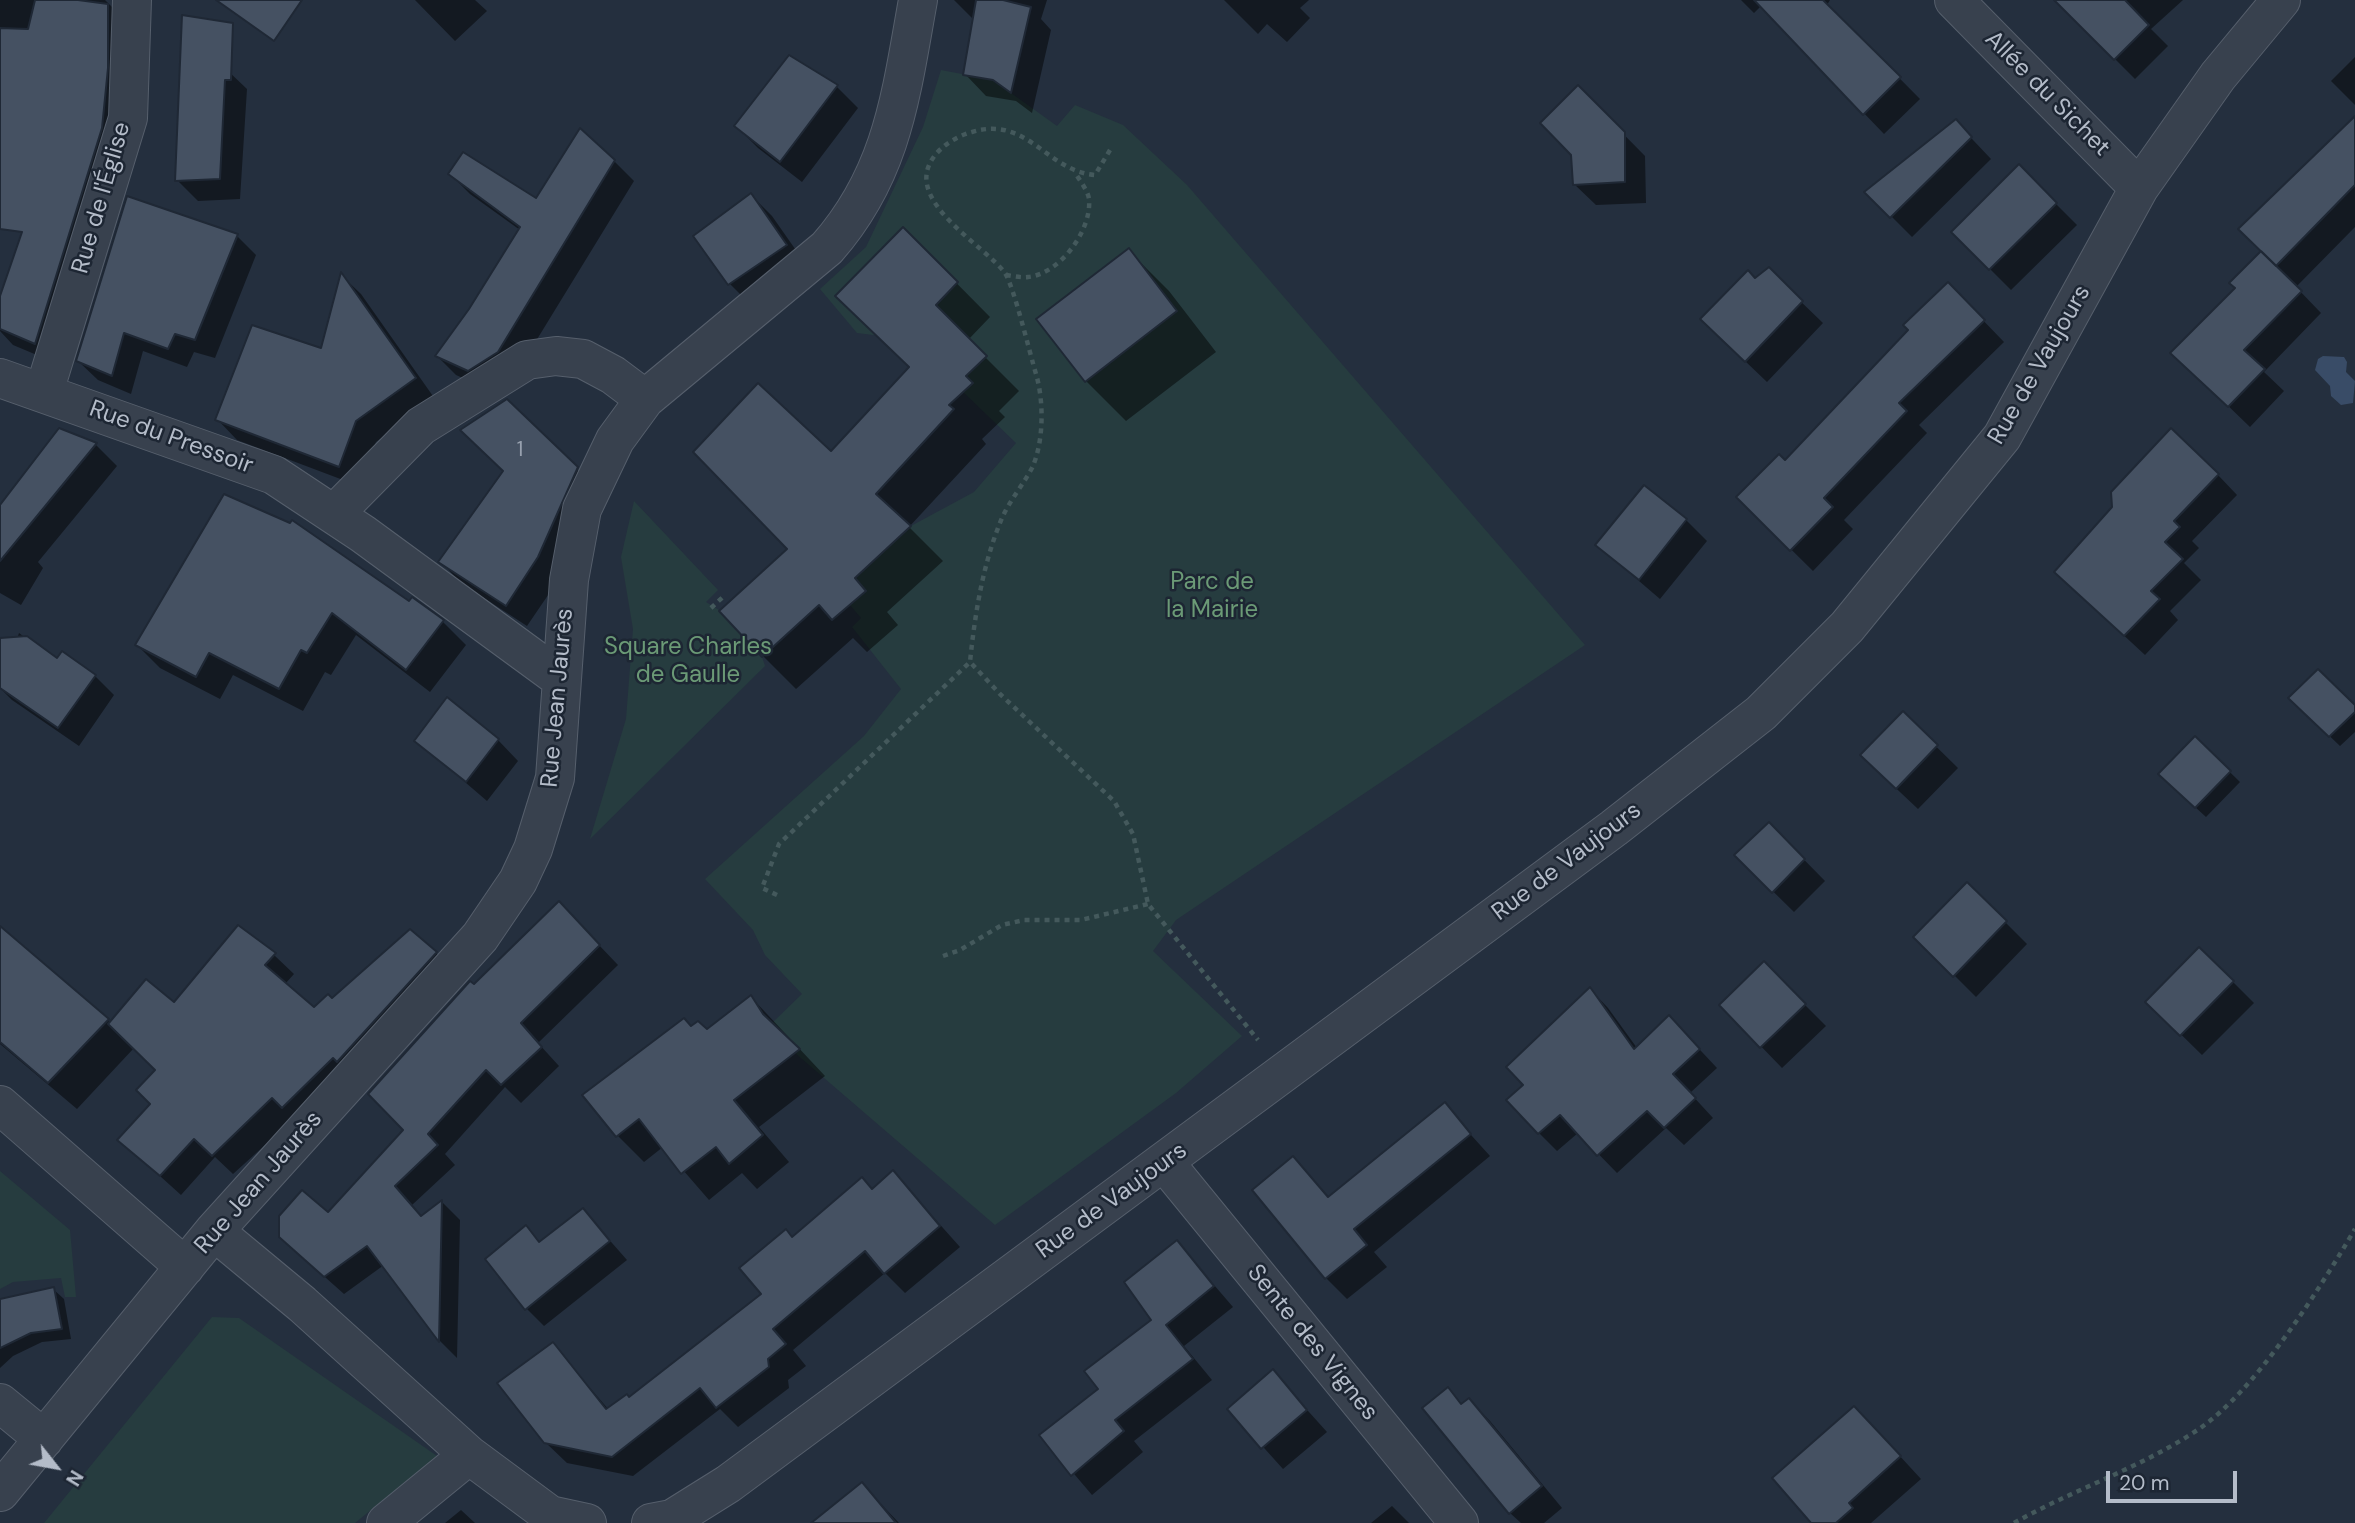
<!DOCTYPE html>
<meta charset="utf-8">
<style>
body{margin:0}
#map{position:relative;width:2355px;height:1523px;overflow:hidden;background:#242f3e;font-family:"DM Sans",sans-serif}
canvas{display:block}
.north{position:absolute;left:21px;top:1432px;width:70px;height:70px;-webkit-text-stroke:5px #1d2633;paint-order:stroke;rotate:121deg;font-size:19px;font-weight:700;line-height:28px;text-align:center;color:#b4bcc9}
.north::after{content:'';display:block;margin:auto;width:24px;height:32px;background:#b4bcc9;clip-path:polygon(50% 0,100% 100%,50% 72%,0 100%)}
.scale{position:absolute;left:2106px;top:1471px;width:131px;height:32px;box-sizing:border-box;border:4px solid #b4bcc9;border-top:0;padding-left:9px;font-size:21px;line-height:24px;white-space:nowrap;color:#b4bcc9;-webkit-text-stroke:5px #1d2633;paint-order:stroke}
</style>
<div id="map">
<canvas width="2355" height="1523"></canvas>
<div class="north">N</div>
<div class="scale">20 m</div>
</div>
<script>
const c = document.querySelector('canvas').getContext('2d');
c.lineJoin = 'round';
function fillPath(path, color) {
  c.fillStyle = color;
  c.fill(path, 'evenodd');
}
function strokePath(path, color, width, dash) {
  c.strokeStyle = color;
  c.lineWidth = width;
  c.lineCap = dash ? 'butt' : 'round';
  c.setLineDash(dash || []);
  c.stroke(path);
}
function write(font, color, halo, rows, align = 'center') {
  c.font = font + ' "DM Sans",sans-serif';
  c.lineWidth = 5;
  c.setLineDash([]);
  c.textBaseline = 'middle';
  c.strokeStyle = halo;
  c.fillStyle = color;
  for (const [text, x, y, turn = 0] of rows) {
    c.save();
    c.translate(x, y);
    c.rotate((+turn || 0) * Math.PI / 180);
    c.textAlign = isNaN(turn) ? turn : align;
    if (halo) c.strokeText(text, 0, 0);
    c.fillText(text, 0, 0);
    c.restore();
  }
}
fillPath(new Path2D(`
 M941 70 993 80 1057 126 1075 105 1123 125 1187 185 1585 645 1176 920 1153 951 1242 1036 1176 1093 995 1225 795 1053 800 1048 772 1023 802 994 765 955 753 930 705 879 864 736 901 689 852 627 861 618 850 605 855 578 911 526 974 492 1016 443 963 392 898 338 857 333 820 289 866 247 923 127Z
 M634 501 718 590 706 602 719 610 762 657 765 666 590 839 626 719 633 629 621 557Z
 M0 1171 70 1230 76 1297H65L61 1278 13 1282 0 1289Z
 M212 1317 239 1318 437 1456 355 1523H44Z`), '#263c3f');
fillPath(new Path2D(`
 M2323 356 2344 357 2347 362 2346 372 2355 381 2353 403 2341 405 2331 396 2330 386 2315 370 2318 359Z`), '#394c67');
fillPath(new Path2D(`
 M0 0H105L124 19 122 149 56 363 13 345 0 331V303L48 160 0 116Z
 M415 0H475L487 11 455 41Z
 M954 0H1047L1041 19 1051 30 1032 113 1016 101 986 96 965 74 973 19Z
 M1224 0H1309L1300 8 1310 18 1287 42 1267 24 1258 34Z
 M1741 0H1830L1827 5 1920 99 1884 134 1761 6 1754 13Z
 M2070 0H2183L2151 29 2168 46 2135 79 2070 14Z
 M789 57 837 87 858 108 802 182 758 148 736 126Z
 M2355 57V105L2331 81Z
 M226 69 247 89 240 199 198 201 177 180Z
 M1578 88 1645 156 1646 203 1596 205 1574 184Z
 M1956 122 1991 159 1912 237 1867 192Z
 M2355 142V227L2296 287 2321 313 2264 372 2284 391 2250 427 2194 373 2238 288 2263 251Z
 M614 161 634 181 517 372 489 390 456 375 437 356 470 310 520 230 470 194 450 174 537 200Z
 M2019 167 2077 225 2011 290 1953 232Z
 M751 195 772 216 807 266 751 305 730 284Z
 M903 229 990 317 968 340 1019 391 999 411 1005 417 982 439 986 444 909 527 943 561 887 612 898 625 867 652 853 638 796 689 763 656 790 549 831 454 911 367Z
 M237 236 256 255 215 358 194 352 187 367 143 351 131 394 98 380 78 361Z
 M1128 250 1169 291 1216 352 1126 421 1086 381Z
 M1768 270 1823 323 1767 382 1723 340 1756 280Z
 M341 275 361 294 435 399 376 442 359 486 237 440 217 419 322 350Z
 M1948 284 2004 342 1919 425 1927 433 1844 520 1853 529 1813 571 1738 497 1785 462 1910 330Z
 M59 430 96 445 117 466 38 562 43 568 21 605 0 593V506Z
 M576 469 598 490 559 579 527 626 461 583 440 561Z
 M2218 475 2237 495 2192 541 2199 548 2184 563 2201 580 2170 611 2178 620 2145 655 2076 591Z
 M225 496 409 604 412 599 443 622 466 645 430 692 356 635 331 675 325 672 303 711 233 675 220 699 160 668 137 645Z
 M1686 520 1707 541 1660 599 1597 545Z
 M19 633 57 661 95 676 114 695 79 746 12 700 0 688V670L13 651Z
 M2290 698 2355 707V732L2340 746Z
 M1903 714 1958 768 1918 809 1883 776Z
 M2195 738 2240 782 2206 817 2170 784Z
 M416 740H498L518 761 487 801Z
 M1769 824 1825 881 1794 912 1736 855Z
 M1967 884 2027 944 1976 997 1916 937Z
 M577 922 618 965 538 1043 559 1066 521 1103 505 1087 445 1154 455 1165 412 1205 422 1217 442 1202 460 1220 457 1358 440 1341 384 1265 344 1294 280 1237 328 1214 405 1130 474 986Z
 M0 929 111 1023 174 1004 274 955 294 974 285 984 314 1010 436 953 455 973 233 1174 215 1157 181 1195 120 1140 152 1104 158 1070 134 1048 77 1109 0 1044Z
 M1764 964 1826 1026 1782 1068 1721 1005Z
 M2233 982 2254 1003 2202 1055 2148 1002Z
 M1590 989 1608 1008 1637 1048 1687 1036 1717 1068 1690 1093 1713 1118 1684 1145 1666 1128 1617 1173 1578 1133 1557 1151 1539 1133 1525 1085Z
 M751 997 825 1076 759 1127 789 1162 757 1189 742 1173 709 1200 663 1147 644 1162 617 1135 691 1028 707 1032Z
 M1444 1105 1490 1156 1374 1252 1387 1267 1347 1299 1326 1278 1293 1158 1330 1198Z
 M893 1172 960 1247 905 1293 885 1273 793 1350 806 1366 788 1380 789 1388 738 1427 720 1409 633 1476 567 1463 545 1442 553 1345 609 1410 629 1399 763 1294 793 1239 873 1190Z
 M583 1210 627 1260 544 1326 526 1308V1228L541 1243Z
 M1177 1242 1233 1307 1184 1346 1212 1380 1134 1441 1143 1452 1092 1495 1041 1435 1100 1389 1154 1321Z
 M53 1289 64 1299 71 1339 42 1342 13 1356 0 1368V1304Z
 M1273 1372 1327 1432 1283 1469 1229 1409Z
 M1448 1390 1463 1405 1469 1400 1490 1421 1562 1508 1544 1523H1521L1510 1513Z
 M1875 1429 1921 1479 1871 1523H1813Z
 M862 1484 899 1523H814Z
 M1392 1506 1409 1523H1371Z
 M461 1510 475 1523H445Z`), '#0007');
const building = new Path2D(`
 M35 0H78L108 4V68L102 128 35 344 0 329V296L22 232 0 229V28L28 29Z
 M216 0H302L274 41Z
 M976 0H1003L1031 7 1011 93 993 80 963 75Z
 M1754 0H1823L1901 77 1863 115Z
 M2054 0H2125L2149 25 2114 60Z
 M182 15 233 23 231 80H225L220 179 175 181Z
 M789 55 838 85 780 162 734 126Z
 M1578 85 1625 132V182L1573 185 1571 155 1540 123Z
 M2355 116V185L2276 266 2238 229Z
 M1956 119 1972 137 1890 218 1864 192Z
 M580 128 615 160 498 352 468 371 435 356 469 309 520 227 448 174 463 152 536 198Z
 M2019 164 2057 203 1989 270 1951 232Z
 M751 193 787 245 728 285 693 236Z
 M127 196 238 234 195 340 175 334 168 349 124 333 112 376 76 361Z
 M903 227 958 282 936 305 987 356 966 376 973 383 949 405 954 409 876 494 911 526 855 578 866 591 832 620 819 605 762 657 719 611 787 549 693 452 758 383 831 451 909 367 835 296Z
 M1129 248 1177 311 1085 382 1036 319Z
 M2261 251 2302 291 2244 350 2265 369 2228 407 2170 353 2235 288 2229 283Z
 M1769 267 1803 301 1745 362 1700 319 1748 270 1755 278Z
 M341 272 416 378 356 421 339 467 215 420 252 325 321 348Z
 M1948 282 1985 320 1899 403 1907 411 1824 498 1833 507 1790 551 1736 497 1779 454 1785 460 1908 330 1903 325Z
 M507 399 578 467 538 557 506 606 438 562 503 471 460 430Z
 M59 428 97 443 0 561V505Z
 M2171 428 2219 474 2174 521 2180 527 2165 542 2183 559 2151 591 2160 599 2124 636 2054 572 2112 507 2111 492Z
 M1644 485 1687 519 1639 580 1595 545Z
 M224 494 290 523 292 520 409 601 412 597 444 620 406 670 332 613 307 653 301 650 279 689 209 653 196 677 135 645Z
 M27 636 57 658 62 651 96 675 58 728 0 688V638Z
 M2318 669 2355 705V712L2329 737 2288 698Z
 M447 697 499 739 466 782 414 741Z
 M1903 711 1938 745 1896 789 1860 755Z
 M2195 736 2231 771 2195 808 2158 774Z
 M1769 822 1805 859 1772 893 1734 855Z
 M1967 882 2007 921 1953 977 1913 937Z
 M559 901 600 945 521 1023 542 1047 501 1085 486 1070 428 1134 438 1145 395 1186 421 1216 442 1200 439 1342 367 1246 324 1277 279 1237V1216L302 1190 328 1212 403 1130 368 1094 470 981 474 984Z
 M238 925 276 953 265 965 314 1007 328 994 332 998 410 929 437 952 337 1062 333 1058 282 1108 272 1098 212 1156 194 1139 160 1176 117 1140 150 1104 136 1090 155 1070 108 1024 146 979 174 1002Z
 M0 926 109 1019 48 1083 0 1042Z
 M2199 947 2234 981 2180 1036 2145 1002Z
 M1764 961 1806 1004 1760 1048 1719 1005Z
 M1590 987 1634 1049 1669 1015 1700 1049 1673 1074 1696 1098 1664 1128 1647 1111 1597 1156 1560 1115 1538 1134 1506 1100 1523 1085 1506 1067Z
 M751 995 763 1014 800 1049 734 1100 763 1135 729 1164 716 1147 681 1174 639 1119 616 1137 582 1095 684 1018 691 1026 698 1021 707 1029Z
 M1445 1102 1471 1134 1354 1229 1367 1245 1325 1279 1252 1190 1293 1156 1328 1197Z
 M893 1170 940 1226 884 1274 865 1251 773 1329 786 1344 768 1359 769 1367 716 1408 700 1388 612 1457 544 1443 497 1383 553 1342 606 1409 627 1394 629 1397 761 1294 739 1268 786 1229 792 1237 862 1177 872 1189Z
 M583 1208 610 1241 525 1310 485 1259 526 1225 539 1242Z
 M1177 1240 1214 1286 1166 1325 1193 1359 1115 1420 1124 1431 1071 1476 1039 1435 1098 1389 1084 1371 1151 1320 1124 1282Z
 M54 1287 62 1329 31 1333 0 1348V1299Z
 M1273 1369 1307 1410 1261 1449 1227 1409Z
 M1448 1387 1461 1404 1469 1398 1542 1486 1509 1514 1422 1408Z
 M1854 1406 1901 1456 1849 1503 1853 1508 1836 1523H1811L1772 1478Z
 M862 1482 896 1523H811Z`);
fillPath(building, '#455162');
strokePath(building, '#1f2835', 2);
const minor = new Path2D(`
 M1954 0 2139 188
 M0 378 274 475 363 534 561 679
 M44 392 128 118 132 0
 M334 514 421 426 527 360 556 356 583 359 613 375 645 399
 M0 1105 185 1267
 M1165 1163 1459 1523
 M214 1231 302 1304 469 1455 550 1515 587 1523
 M0 1403 44 1439
 M0 1492 214 1231 480 937 518 881 533 849 555 778 569 580 582 509 615 440 645 399 827 248C893 173 901 94 918 0
 M386 1523 469 1455
 M651 1523 672 1519 728 1484 1614 828 1761 713 1847 627 2002 437 2139 188 2218 76 2281 0`);
strokePath(minor, '#565f6c', 40);
strokePath(new Path2D(`
 M1110 150 1095 175C1046 171 1028 115 972 132 957 136 941 146 933 158 903 201 983 244 1005 273 1014 287 1030 354 1036 374 1044 401 1044 442 1032 468 1023 485 1010 500 1002 518 983 563 975 613 970 662L1000 694 1114 801 1133 834 1148 904 1258 1040
 M1006 275C1013 276 1022 278 1028 277 1060 274 1092 230 1089 199 1088 191 1080 181 1076 174
 M711 608 724 596
 M777 895 762 888 779 844 970 662
 M943 956 960 950 1002 925 1024 920H1081L1148 904
 M2014 1523C2074 1489 2141 1468 2199 1429 2256 1390 2319 1290 2355 1229`), '#44595c', 4.5, [5, 5]);
strokePath(minor, '#38414e', 38);
write('21px', '#98a1af', null, [
 ["1",520,450]
]);
write('24px', '#b4bcc9', '#1d2633', [
 ["Allée du Sichet",2047,94,45],
 ["Rue de l'Église",102,198,-74],
 ["Rue de Vaujours",2040,365,-60],
 ["Rue du Pressoir",171,438,20],
 ["Rue Jean Jaurès",558,698,-85],
 ["Rue de Vaujours",1567,862,-37],
 ["Rue Jean Jaurès",259,1183,-49],
 ["Rue de Vaujours",1112,1201,-36],
 ["Sente des Vignes",1312,1343,51]
]);
write('24px', '#6b9a76', '#1d2633', [
 ["Parc de",1212,583],
 ["la Mairie",1212,611],
 ["Square Charles",688,648],
 ["de Gaulle",688,676]
]);
</script>
